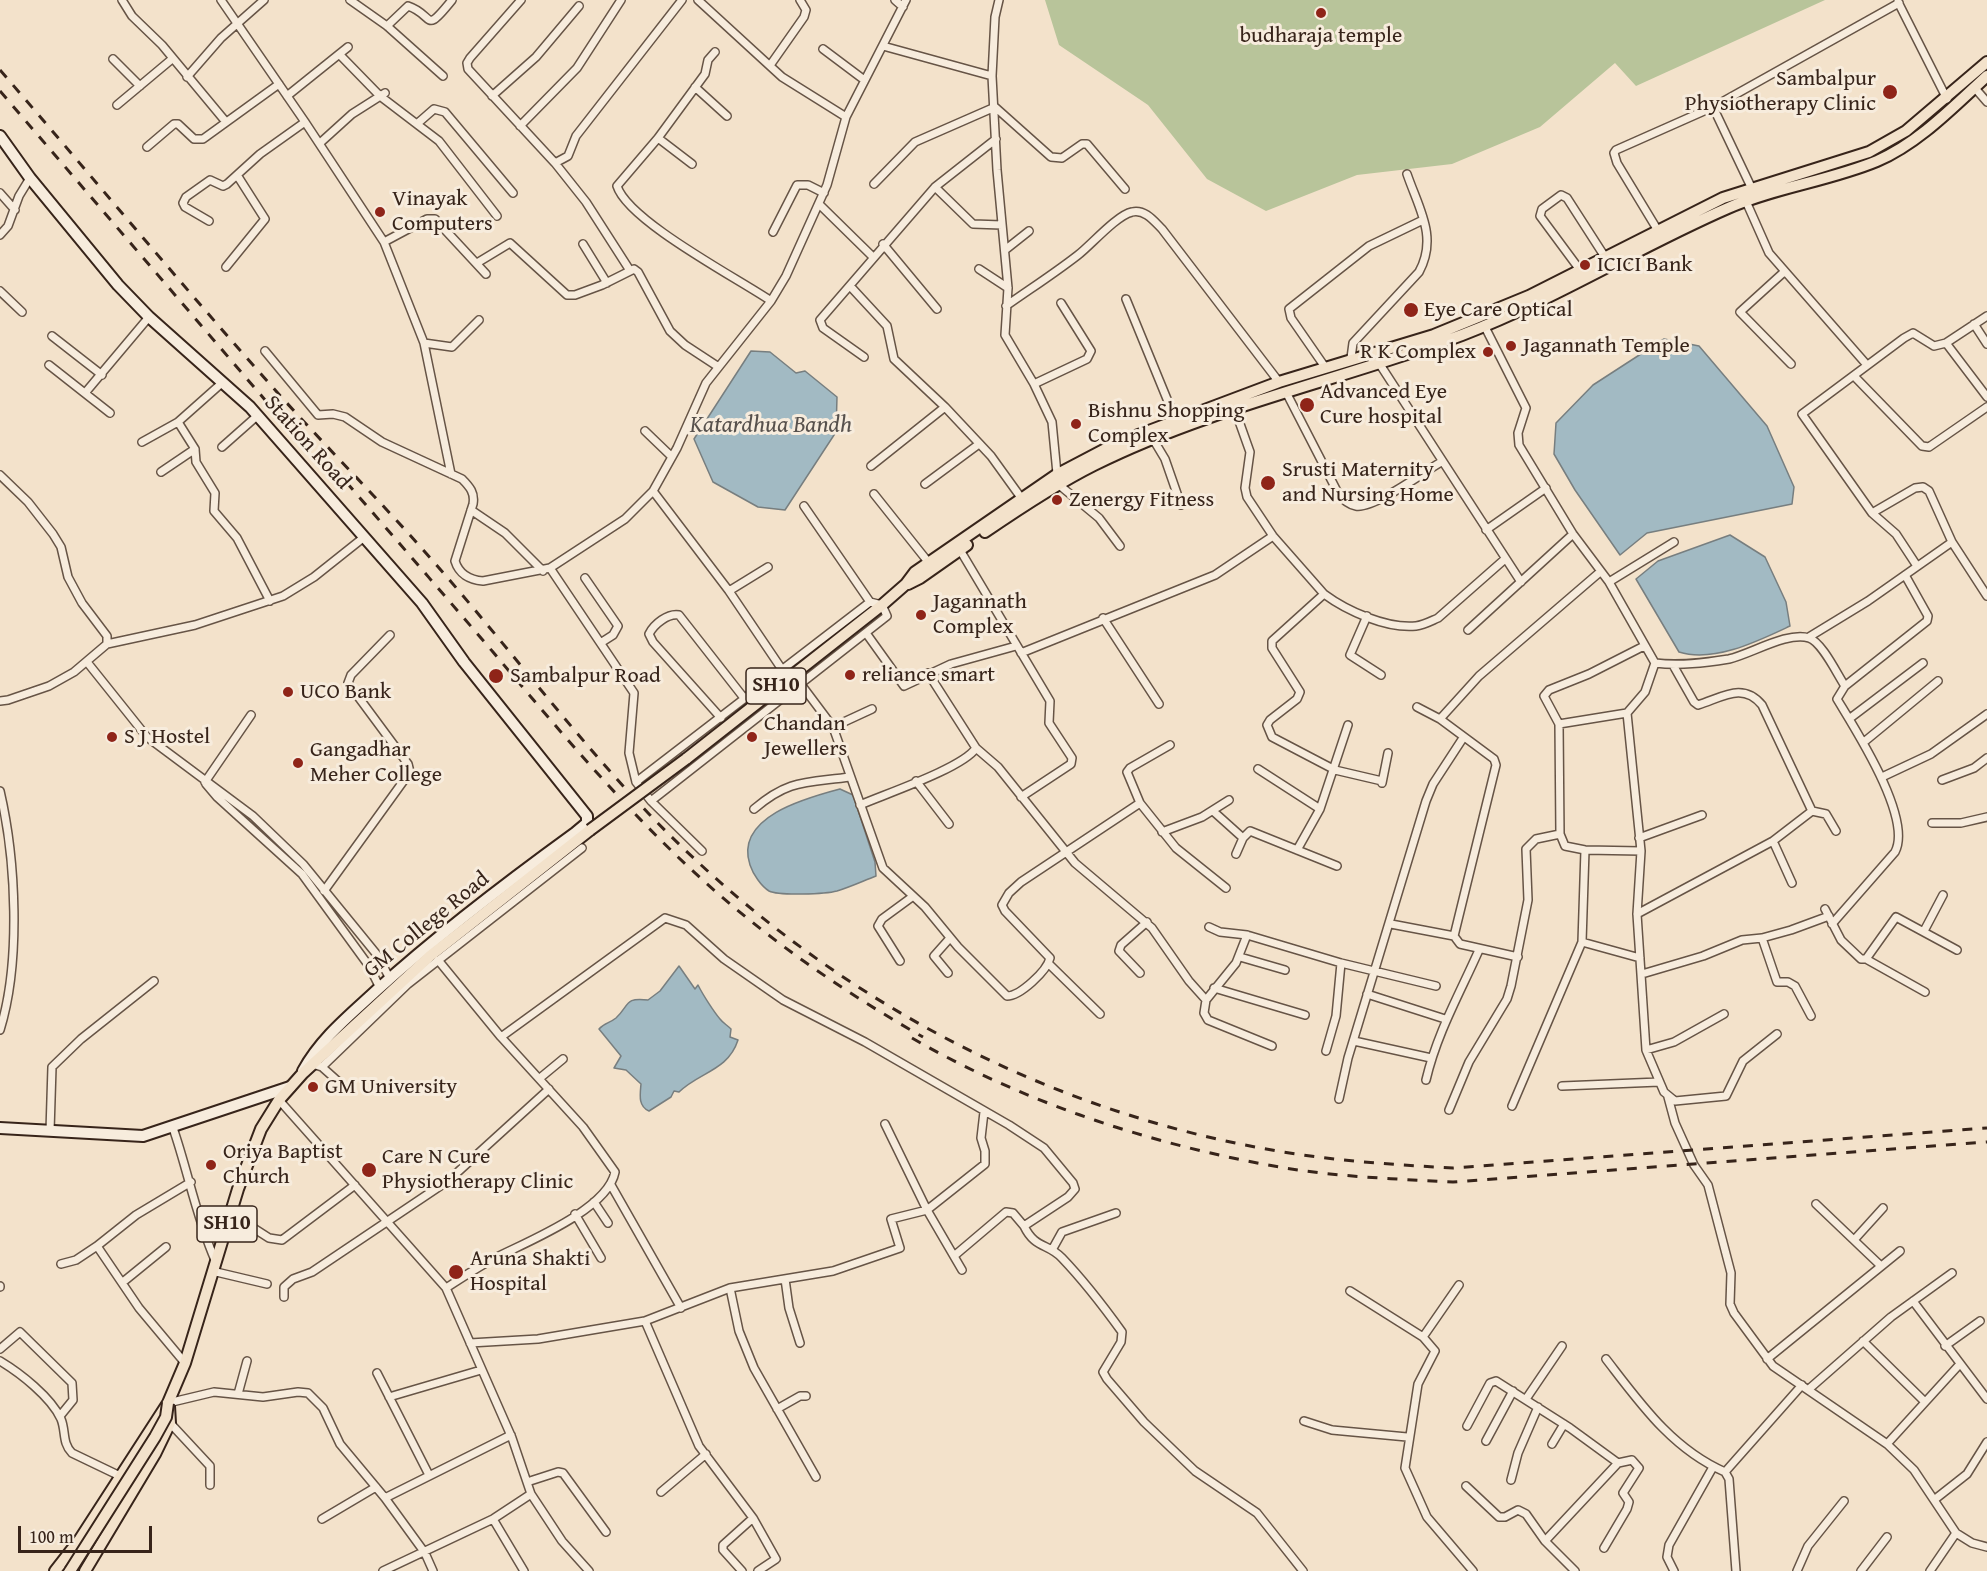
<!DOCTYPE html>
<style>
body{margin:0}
#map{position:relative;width:1987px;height:1571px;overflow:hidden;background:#f3e2cb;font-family:"Gentium Book Plus",serif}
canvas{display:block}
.scale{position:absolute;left:18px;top:1526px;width:134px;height:27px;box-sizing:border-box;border:3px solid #37241a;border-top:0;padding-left:8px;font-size:18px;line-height:21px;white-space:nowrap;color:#37241a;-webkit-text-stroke:4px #f7ecdd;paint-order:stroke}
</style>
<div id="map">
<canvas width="1987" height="1571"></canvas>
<div class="scale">100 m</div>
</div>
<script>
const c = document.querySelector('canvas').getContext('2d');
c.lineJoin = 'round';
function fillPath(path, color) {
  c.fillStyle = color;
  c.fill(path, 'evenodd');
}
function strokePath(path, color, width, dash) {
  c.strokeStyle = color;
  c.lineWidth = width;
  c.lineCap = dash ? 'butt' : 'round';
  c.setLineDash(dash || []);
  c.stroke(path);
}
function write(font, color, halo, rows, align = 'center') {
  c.font = font + ' "Gentium Book Plus",serif';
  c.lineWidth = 6;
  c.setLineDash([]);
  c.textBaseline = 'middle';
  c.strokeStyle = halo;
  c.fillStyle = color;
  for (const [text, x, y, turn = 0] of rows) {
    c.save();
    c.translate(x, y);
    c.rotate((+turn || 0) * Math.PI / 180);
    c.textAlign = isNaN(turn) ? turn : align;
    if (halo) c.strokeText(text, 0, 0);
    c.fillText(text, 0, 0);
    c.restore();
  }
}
fillPath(new Path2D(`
 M1045 0H1825L1636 86 1615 63 1540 127 1452 164 1357 175 1266 211 1207 179 1148 105 1059 45Z`), '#b8c49a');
const water = new Path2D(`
 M1664 339 1699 346 1767 426 1794 487 1792 504 1647 533 1620 555 1575 490 1554 454 1556 423 1593 385Z
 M751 351 770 352 796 373 805 371 837 397 836 432 785 510 758 507 713 482 694 439Z
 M1730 535 1765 557 1786 602 1790 626C1758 641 1714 663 1679 652L1636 579 1658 561Z
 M840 789 853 795 875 862 876 876C863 881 850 887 837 891 826 894 779 896 769 891 761 886 753 874 750 865 734 817 806 798 840 789Z
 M679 966 695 989 698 985C703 995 714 1012 720 1019 723 1023 727 1025 731 1029L730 1037 738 1040C728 1071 699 1072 679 1092L674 1091 671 1097 649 1111C638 1106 640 1095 641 1084L626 1070 614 1068 621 1056 599 1029C604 1023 610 1023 616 1018 630 1005 624 997 648 1000L660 991Z`);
fillPath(water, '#a2bac3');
strokePath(water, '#777e7f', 1.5);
const street = new Path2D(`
 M122 0 132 16 162 45 226 122
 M221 0 305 122 384 242 424 343 451 474
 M350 0 387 26 443 76
 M521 0 470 58 467 63 468 69 555 163 586 202 629 269
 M698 0 782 77 846 117
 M895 0 903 7
 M999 0 995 17 992 76 997 170 1008 288 1005 335 1034 384 1052 422 1058 484 1099 518 1120 546
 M1898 2 1947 99
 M387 26 408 6C435 15 423 36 452 0
 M883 46 992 76
 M823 49 863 79
 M715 52 708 60 705 74 658 138 617 186C628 221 737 278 771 301
 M340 55 380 96 439 141 497 216
 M113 59 140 86
 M771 64 804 17 806 10 800 0
 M187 77 221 38 264 0
 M695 87 727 116
 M1974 87 1987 102
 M287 96 348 47
 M492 96 536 57 579 6
 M117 105 172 59
 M1713 107 1753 191
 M418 123 434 109 445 112 513 193
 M520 126 577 68 621 0
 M658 138 692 164
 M320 143 352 114 385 93
 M147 147 174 124H178L194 139H203L279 84
 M555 163 568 156 576 136 682 0
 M874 184 915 142 995 107 1051 157 1062 158 1082 144H1087L1125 189
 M935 187 973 224 1002 225
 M0 193 15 210
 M1745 199 1769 253 1867 365
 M819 204 873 257
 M209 221 185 207 183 203 186 197 210 180 223 186 227 184 260 154 305 122
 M1657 229 1617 163 1614 153 1616 150 1713 107 1899 3
 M773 232 797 185H808L824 193
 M0 235 8 226 19 196 30 178
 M384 242 427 219H435L486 274
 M583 244 607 283
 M883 244 937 309
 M1005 250 1029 231
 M477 263 510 243 567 295H575L602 285 634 269 638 272 670 331 685 345 717 366
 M226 267 265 219 237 175
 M979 269 1008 288
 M1580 270 1540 216 1542 209 1561 195 1567 198 1605 257
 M1784 272 1740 312 1791 364
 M850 286 887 326 894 359 945 407 991 456 1022 499
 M0 291 22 312
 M1126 299 1176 421
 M1006 306C1030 289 1055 273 1078 255 1091 245 1117 215 1132 212 1145 209 1154 221 1162 229L1279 382
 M1974 324 1987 344
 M1484 325 1526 408 1518 433 1519 445 1573 534 1609 582 1655 663 1645 692 1627 713 1559 724
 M52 336 102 375
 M424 343 452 347 479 320
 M1946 343 1987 397
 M265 351 318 415 333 414 345 417 382 442 462 479C470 487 475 493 473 504L455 561C459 574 470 580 483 581L550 568 625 519 653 491 677 448 706 383 771 301 786 276 827 185 846 117 906 0
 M864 357 823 328 820 320 935 187 996 139
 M1351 358 1353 343 1419 272C1438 237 1419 209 1407 174
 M1379 363 1521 582
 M49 365 110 413
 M1325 367 1291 318 1289 309 1369 246 1423 220
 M1854 376 1922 446 1929 447 1987 407
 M223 382 178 422 195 449 196 462 215 493 214 511 237 538 270 601
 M1034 384 1087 359 1091 351 1061 303
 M1286 392 1339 495C1344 500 1349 505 1356 506 1374 509 1424 472 1441 462
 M85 393 149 317
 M1235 410 1250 452 1245 488 1247 497 1273 536 1324 594
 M645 431 672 457
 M1153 439 1165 459 1181 505
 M142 442 178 422
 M222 447 257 416
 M871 466 945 407
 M161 472 195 449
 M0 475 28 502 53 534 61 547 68 577 82 603 107 636V644
 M925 484 979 444
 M653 491 729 591 781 668
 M874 494 929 563
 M804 506 870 602
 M471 510 505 533 543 571
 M1872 513 1915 488 1923 487 1929 491 1952 542 1987 596
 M1486 530 1546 488
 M960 550 1050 701 1049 723 1072 758 1071 764 1021 797
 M1917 566 1896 534 1872 513 1802 414 1904 338 1913 333 1934 346 1946 343 1987 316
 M550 568 634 693 629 753 636 782
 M585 578 618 626 613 635 602 642
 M1609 582 1674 542
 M729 591 768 567
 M870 602 882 605 887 616 651 801 636 782Z
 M1367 616 1350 655 1381 675
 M1103 618 1159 704
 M1468 630 1573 534
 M866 633 904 686 951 664 1016 646
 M1809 637 1868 601 1952 542
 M1021 653 1215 575 1273 536
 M87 662 147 737 253 816 303 864 378 956 390 979
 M1655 663C1680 666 1704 663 1729 659 1751 654 1788 631 1809 638 1822 642 1837 674 1845 686L1837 699C1855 729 1913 818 1895 852L1832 924
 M1673 665 1694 702 1698 705C1723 697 1743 682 1762 705L1812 811 1826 814 1836 831
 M800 683 833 727 883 868 925 907 958 947 1007 996C1020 996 1047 971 1050 958L1005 911 1002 905 1009 893 1021 882 1140 803 1176 848 1226 888
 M1845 686 1927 621 1928 616 1905 575
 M0 701 8 700 49 686 74 672 107 644 195 625 283 596 314 577 363 538
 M1417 707 1440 719 1494 759 1496 765 1454 936 1460 944 1518 957
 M1627 713 1641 851 1637 914 1646 1050 1664 1092 1675 1101 1726 1096 1743 1061 1777 1034
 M721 718 653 642 649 634C654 624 668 613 679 615L744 698
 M1440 719 1479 676 1600 572
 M1849 719 1923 663
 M833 727 872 709
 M1864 742 1938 681
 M976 748 998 767 1075 863 1152 928 1189 981 1206 1000 1204 1013 1208 1020 1272 1046
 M1258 769 1320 809
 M1882 777 1931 754 1987 714
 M1942 780 1974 768 1987 758
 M916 781 949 824
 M1382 781 1335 770 1272 737 1267 725 1270 720 1297 699 1300 692 1272 648V641L1324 594C1347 611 1387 629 1416 626 1424 625 1431 621 1438 618L1505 559
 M205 782 251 715
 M1382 783 1388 753
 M206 784 217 797 302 874 369 966 380 988
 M0 791C16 860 21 962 0 1030
 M651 801 702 851
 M1140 803 1127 772 1130 768 1170 745
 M860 805C885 794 963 768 976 748L928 673
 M754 809C789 779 806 783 850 777
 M1213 811 1243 838
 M1932 823H1961L1987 817
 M1162 832 1202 817 1229 800
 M1639 838 1702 815
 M1773 841 1792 883
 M1297 850 1320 809 1348 725
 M1641 851 1585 850 1565 846 1560 834 1559 724 1544 696 1549 690 1589 674 1644 646
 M1236 854 1243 838 1250 831 1337 866
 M324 891 410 772 408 764 348 683 351 675 390 635
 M1825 909 1841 940 1861 959H1866L1925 992
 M1637 914 1773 841 1812 811
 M1391 924 1454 936
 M1209 927 1220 932 1247 935
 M1924 931 1943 895
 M1762 938 1777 982H1788L1795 986 1811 1016
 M1582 942 1640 958
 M1240 957 1285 970
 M1866 959 1896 917 1957 950
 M438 960 501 1037 583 1127 615 1172C608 1209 529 1241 497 1257 479 1266 463 1277 446 1288
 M900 961 878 926 882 919 912 897
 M1049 964 1100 1014
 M948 973 934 956 950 938
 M1140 973 1119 951 1121 945 1147 922
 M1642 974 1703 956 1742 940 1762 938 1791 930 1829 916
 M1214 988 1305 1015
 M1367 994 1445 1019
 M1206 1000 1236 963 1247 935 1341 963 1436 986
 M501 1037 665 918 686 925 724 959 783 1000 865 1042 1009 1125 1044 1148 1073 1183 1075 1189 1068 1197 1024 1226C1035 1249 1048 1243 1062 1258 1084 1281 1104 1307 1122 1332L1121 1342 1103 1372 1107 1379 1144 1422 1195 1471 1257 1513 1303 1571
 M1354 1041 1431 1058
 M1646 1050 1674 1042 1724 1014
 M1326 1051 1336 1016 1341 963
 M312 1064 322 1067 408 984 582 848
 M322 1067 341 1084
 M540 1078 563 1059
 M1426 1080C1437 1033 1460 993 1479 950
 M1562 1086 1659 1082
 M1668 1097 1675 1123 1694 1165 1708 1185 1731 1273 1730 1304 1734 1313 1773 1366 1887 1444 1914 1470 1956 1533 1972 1543 1987 1547
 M1339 1099 1348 1058 1426 801 1433 784 1463 738
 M279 1100 446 1288 512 1438 531 1494 562 1541 589 1571
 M1512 1106 1582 942 1585 850
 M1449 1110 1469 1062 1507 999 1511 986 1528 900 1526 849 1536 839 1560 834
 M885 1124 927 1210 962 1270
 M173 1128C188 1171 196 1217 215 1260
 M50 1131 52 1067 81 1039 154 981
 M611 1185 681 1308
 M594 1202 608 1223
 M1816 1204 1881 1266
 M230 1213 269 1238 282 1240 355 1185
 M575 1214 601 1258
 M1854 1240 1883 1208
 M1052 1250 1062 1232 1116 1213
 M954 1256 1006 1212 1013 1213 1024 1226
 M61 1264 76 1260 97 1246
 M212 1271 267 1284
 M785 1279 789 1308 800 1343
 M123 1282 166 1247
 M1459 1285 1423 1337 1435 1351 1418 1384 1405 1468 1427 1517 1473 1571
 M0 1287V1286
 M730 1288 739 1331 754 1368 816 1477
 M1350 1291 1423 1337
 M284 1297V1287L293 1279 312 1272 449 1180 549 1089
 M1913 1301 1987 1399
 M645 1321 699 1446 753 1518 776 1559 758 1571
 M1863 1341 1925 1402
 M470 1343 538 1339 645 1321 730 1288 833 1271 900 1248 891 1219 927 1210 985 1164V1151L981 1138 984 1112
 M1945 1346 1980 1321
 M0 1349 20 1332 72 1383 73 1400 60 1416
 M1606 1359C1640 1403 1672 1449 1725 1472
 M1767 1359 1900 1251
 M0 1361C20 1373 51 1397 61 1419 66 1431 62 1443 72 1453L122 1477
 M185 1363 139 1308 97 1246 136 1215 191 1182
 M377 1373 429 1475
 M1809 1389 1891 1317 1952 1273
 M238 1394 247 1361
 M389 1397 481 1370
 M1526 1399 1562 1346
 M168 1403 214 1392 263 1397 298 1392 308 1393 323 1408 340 1444 385 1498 425 1553 433 1571
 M777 1409 800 1396H806
 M1304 1421 1332 1430 1407 1437
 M170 1423 210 1466V1485
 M1467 1426 1490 1383 1496 1381 1570 1428 1618 1463 1545 1541
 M1486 1441 1513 1391
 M1552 1444 1564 1424
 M1887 1444 1959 1365
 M1511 1480 1518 1453 1538 1407
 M527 1482 558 1472 563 1473 606 1532
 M1466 1486 1499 1517H1505L1518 1510 1526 1514 1545 1541 1575 1571
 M661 1492 706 1454
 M385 1498 511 1435
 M1934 1500 1967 1474 1987 1442
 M322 1519 376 1487
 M493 1519 524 1571
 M1604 1548 1627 1509 1629 1502 1623 1493 1639 1468 1632 1460 1618 1463
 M383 1571 493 1519 531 1494
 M742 1571 723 1550V1545L753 1518
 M1674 1571 1667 1557 1669 1545 1713 1467
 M1736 1571 1729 1479 1725 1472 1802 1385
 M1797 1571 1808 1546 1844 1501
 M1861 1571 1887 1537
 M1930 1571 1956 1533`);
const secondary = new Path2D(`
 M0 136 30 178 118 285 149 317 250 407 422 603 464 662 587 816V823L575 833C506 883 440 933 377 990 349 1016 321 1038 303 1071
 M0 1128 143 1136 290 1087`);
const primary = new Path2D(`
 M985 532C1020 508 1056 484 1094 465 1211 407 1341 380 1462 335 1554 300 1638 247 1728 208 1776 187 1829 181 1877 161 1919 143 1954 106 1987 76
 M908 584 920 578 967 545
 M686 759 882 605 906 584 915 572 1056 475 1117 443 1279 382 1434 335 1529 296 1723 198 1869 152 1906 131 1987 62
 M55 1571 80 1539 168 1403 185 1363 238 1189 261 1129 279 1100 303 1073 430 956 590 830
 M85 1571 155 1454 170 1423 169 1406`);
strokePath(street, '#665446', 10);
strokePath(secondary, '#37241a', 14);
strokePath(primary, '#37241a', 14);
strokePath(street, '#f7ecdd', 7);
strokePath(secondary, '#f7ecdd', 10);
strokePath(primary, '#f3e2cb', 10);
strokePath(new Path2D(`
 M0 70C95 180 188 293 285 401 334 455 385 506 433 561 506 644 573 734 649 814 819 991 1040 1112 1283 1152 1339 1161 1396 1165 1453 1168L1987 1128
 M0 91 296 436
 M294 422C360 498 427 575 493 652 563 735 633 819 715 891 779 947 849 995 923 1037
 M912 1038C1026 1104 1156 1146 1285 1168 1340 1177 1397 1179 1453 1182L1987 1142`), '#37241a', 3, [10, 10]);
const primaryBridge = new Path2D(`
 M590 830 686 759
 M70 1571 155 1437 166 1417 168 1403`);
strokePath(primaryBridge, '#37241a', 14, []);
strokePath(primaryBridge, '#f3e2cb', 10);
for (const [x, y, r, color] of [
 [1321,13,6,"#8f2418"],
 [1890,92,8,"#8f2418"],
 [380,212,6,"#8f2418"],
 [1585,265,6,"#8f2418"],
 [1411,310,8,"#8f2418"],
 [1511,346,6,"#8f2418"],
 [1488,352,6,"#8f2418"],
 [1307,405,8,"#8f2418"],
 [1076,424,6,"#8f2418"],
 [1268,483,8,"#8f2418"],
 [1057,500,6,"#8f2418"],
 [921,615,6,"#8f2418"],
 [850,675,6,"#8f2418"],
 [496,676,8,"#8f2418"],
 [288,692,6,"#8f2418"],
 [112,737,6,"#8f2418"],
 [752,737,6,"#8f2418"],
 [298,763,6,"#8f2418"],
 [313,1087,6,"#8f2418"],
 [211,1165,6,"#8f2418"],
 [369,1170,8,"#8f2418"],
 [456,1272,8,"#8f2418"]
]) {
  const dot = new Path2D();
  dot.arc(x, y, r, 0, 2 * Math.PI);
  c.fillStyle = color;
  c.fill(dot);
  strokePath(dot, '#f7ecdd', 2);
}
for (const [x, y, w] of [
 [776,686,60],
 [227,1224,60]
]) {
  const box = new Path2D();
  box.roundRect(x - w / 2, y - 18, w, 36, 4.5);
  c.fillStyle = '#f7ecdd';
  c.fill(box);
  strokePath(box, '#37241a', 1.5);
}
write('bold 21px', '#37241a', null, [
 ["SH10",776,686],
 ["SH10",227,1224]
]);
write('22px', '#37241a', '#f7ecdd', [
 ["budharaja temple",1321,36,"center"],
 ["Sambalpur",1876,79,"right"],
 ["Physiotherapy Clinic",1876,104,"right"],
 ["Vinayak",392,199],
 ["Computers",392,224],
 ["ICICI Bank",1597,265],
 ["Eye Care Optical",1424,310],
 ["Jagannath Temple",1523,346],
 ["R K Complex",1476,352,"right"],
 ["Advanced Eye",1320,392],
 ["Cure hospital",1320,417],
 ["Bishnu Shopping",1088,411],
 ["Complex",1088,436],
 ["Srusti Maternity",1282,470],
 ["and Nursing Home",1282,495],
 ["Zenergy Fitness",1069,500],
 ["Jagannath",933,602],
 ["Complex",933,627],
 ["reliance smart",862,675],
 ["Sambalpur Road",510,676],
 ["UCO Bank",300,692],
 ["Chandan",764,724],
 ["Jewellers",764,749],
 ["S J Hostel",124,737],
 ["Gangadhar",310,750],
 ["Meher College",310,775],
 ["GM University",325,1087],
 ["Oriya Baptist",223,1152],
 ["Church",223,1177],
 ["Care N Cure",382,1157],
 ["Physiotherapy Clinic",382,1182],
 ["Aruna Shakti",470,1259],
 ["Hospital",470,1284]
], 'left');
write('22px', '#37241a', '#f7ecdd', [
 ["Station Road",307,443,48],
 ["GM College Road",427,925,-39]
]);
write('italic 24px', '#57514d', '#f7ecdd', [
 ["Katardhua Bandh",771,426]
]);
</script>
